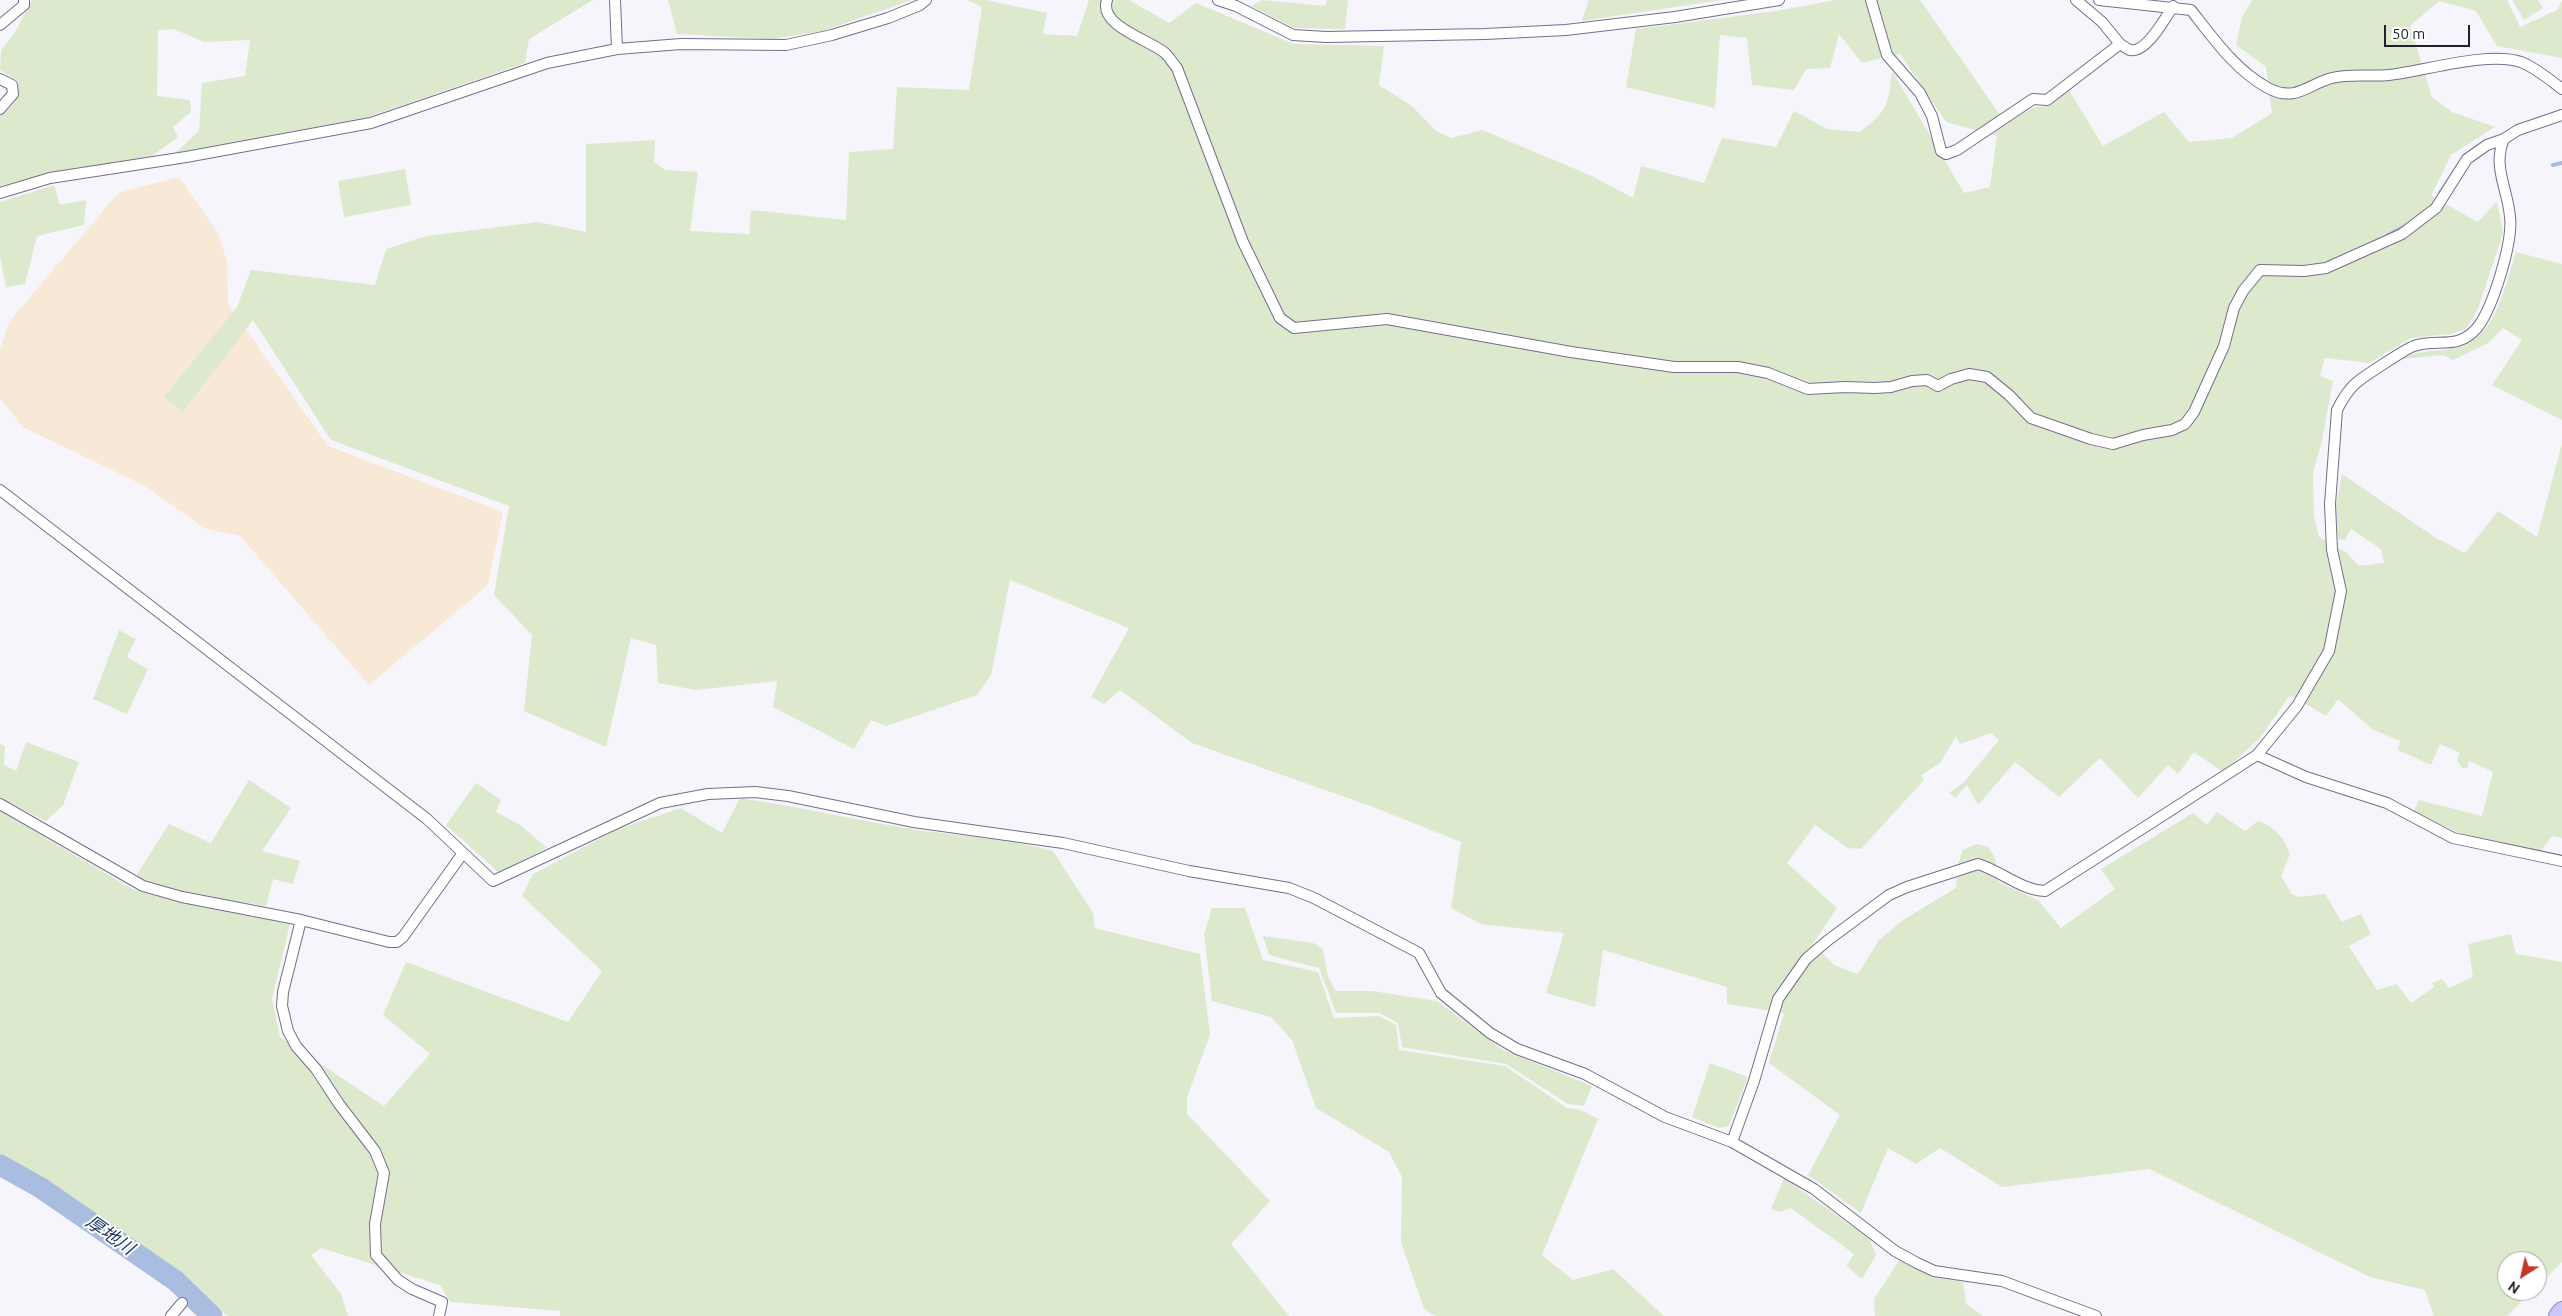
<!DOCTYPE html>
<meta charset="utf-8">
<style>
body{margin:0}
#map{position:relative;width:2562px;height:1316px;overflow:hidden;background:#f6f5fc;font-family:Ubuntu,sans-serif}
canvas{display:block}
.north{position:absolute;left:2497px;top:1251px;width:50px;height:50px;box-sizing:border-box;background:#fff;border:1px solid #a7a5ab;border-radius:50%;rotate:215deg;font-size:14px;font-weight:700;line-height:20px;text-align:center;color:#221f2c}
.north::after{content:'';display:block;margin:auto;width:18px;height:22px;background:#c4362b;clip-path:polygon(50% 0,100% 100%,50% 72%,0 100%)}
.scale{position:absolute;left:2384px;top:25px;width:86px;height:22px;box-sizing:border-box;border:2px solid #221f2c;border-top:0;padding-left:6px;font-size:15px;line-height:18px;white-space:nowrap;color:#221f2c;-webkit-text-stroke:4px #fff;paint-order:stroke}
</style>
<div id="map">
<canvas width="2562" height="1316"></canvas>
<div class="north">N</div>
<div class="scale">50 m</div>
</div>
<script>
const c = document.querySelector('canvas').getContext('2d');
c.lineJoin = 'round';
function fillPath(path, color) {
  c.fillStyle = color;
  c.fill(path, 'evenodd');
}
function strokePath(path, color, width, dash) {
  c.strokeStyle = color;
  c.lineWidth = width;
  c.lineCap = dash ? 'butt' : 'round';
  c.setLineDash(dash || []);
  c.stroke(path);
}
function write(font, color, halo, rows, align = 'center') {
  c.font = font + ' Ubuntu,"Noto Sans JP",sans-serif';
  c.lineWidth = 4;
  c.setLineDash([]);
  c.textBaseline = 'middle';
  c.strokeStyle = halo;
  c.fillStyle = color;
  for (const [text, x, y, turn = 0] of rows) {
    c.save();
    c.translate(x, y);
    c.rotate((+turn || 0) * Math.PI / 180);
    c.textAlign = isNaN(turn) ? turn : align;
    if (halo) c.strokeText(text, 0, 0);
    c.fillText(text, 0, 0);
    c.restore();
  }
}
fillPath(new Path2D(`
 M179 177 217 231 227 261 228 304 328 446 503 512 488 585 369 685 240 536 204 528 145 486 23 427 0 398V350L9 322 118 193Z`), '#f8e9d6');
fillPath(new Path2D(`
 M32 0H593L529 39 525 63 365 118 175 153 199 131 202 83 245 76 250 40 204 42 174 29 158 30 157 96 190 100 191 112 173 127 178 137 152 156 0 186V115C15 107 19 98 17 81L0 70 1 50 14 34Z
 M668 0H912L823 31 772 39 677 34Z
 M967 0H986L1047 13 1043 34 1077 36 1089 0H1129L1169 23 1196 3 1294 44 1384 46 1379 85 1412 106 1436 131 1452 138 1482 130 1592 176 1633 198 1641 166 1704 183 1722 138 1776 147 1794 111 1827 129 1860 132C1888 110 1888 106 1892 71L1964 193 1990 187 1997 136 1946 122 1900 54 1862 63 1839 34 1830 68 1806 69 1794 90 1752 85 1747 38 1720 35 1715 108 1626 87 1636 29 1776 11 1836 0H1920L1998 112 2008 122 2034 107 2049 106 2069 90 2103 146 2164 112 2189 142 2232 138 2272 113 2266 67 2236 45 2242 17 2252 0H2507L2520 27 2557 10 2562 1V58L2497 46 2476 11 2439 1 2410 26 2432 97 2452 112 2495 127 2451 155 2431 196 2478 222 2497 201 2503 233 2478 309 2466 329 2451 334 2411 338 2369 363 2325 358 2320 376 2333 381 2322 441 2313 473 2314 516 2319 537 2346 552 2359 566 2384 563 2381 549 2351 529 2345 540 2338 539 2336 506 2342 474 2436 538 2465 553 2498 511 2537 537 2562 443V838L2552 836 2539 853 2472 838 2413 813 2419 800 2482 816 2493 772 2469 761 2467 768H2462L2457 760 2460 753 2440 744 2431 765 2398 750 2400 741 2372 729 2338 699 2326 716 2290 695 2260 738 2223 772 2194 752 2178 774 2168 765 2138 798 2100 758 2059 797 2015 762 1978 805 1967 785 1955 798 1949 793 1965 781 1999 740 1991 733 1960 744 1956 736 1940 763 1921 775 1924 780 1861 849 1848 848 1815 825 1787 863 1837 908 1813 944 1834 965 1858 974 1879 940 1903 920 1956 888 1958 864 1963 850 1977 844 1988 847 1995 858 1998 882 2038 900 2061 928 2115 889 2101 869 2193 813 2207 825 2217 812 2245 831 2258 821C2275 827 2284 837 2290 854L2281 876 2292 894 2299 897 2325 894 2342 922 2361 914 2371 934 2349 946 2377 990 2397 984 2411 1003 2434 987 2432 983 2442 979 2449 988 2473 977 2468 944 2511 934 2516 954 2562 962V1262L2537 1287V1261H2507V1291H2533L2507 1316H2434L2425 1290 2370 1277 2149 1169 2002 1187 1940 1148 1916 1164 1888 1148 1861 1213 1808 1175 1840 1115 1769 1063 1784 1013 1727 1004V987L1603 950 1595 1007 1546 993 1564 933 1481 924 1451 908 1461 842 1373 807 1192 743 1120 690 1104 704 1091 697 1129 628 1010 580 991 675 977 695 886 726 871 720 854 749 773 707 777 681 696 690 658 683 656 645 631 638 606 747 524 711 532 635 494 595 509 506 331 440 253 320 183 412 164 397 237 307 251 270 375 285 386 249 427 236 538 222 586 232V144L655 140 654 162 665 170 698 172 690 231 749 234 751 210 846 220 849 152 893 149 897 87 969 90 982 7Z
 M1262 0 1325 6 1327 0H1348L1345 29 1294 28 1251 6Z
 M1589 0H1722L1582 21Z
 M2512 0H2538L2543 8 2524 20Z
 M405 169 411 205 344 217 338 181Z
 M54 185 60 205 86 200 84 225 37 236 25 284 6 287 0 257V202Z
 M2516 252 2562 264V420L2492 385 2522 340 2503 328 2488 343 2453 360 2443 355 2402 359C2420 349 2431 352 2451 349 2496 342 2504 288 2516 252Z
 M119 630 136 639 127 657 148 669 127 714 93 699Z
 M26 742 79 762 63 805 46 821 0 798V744L5 746 4 765 16 771Z
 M249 780 291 808 262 851 300 861 293 884 273 879 266 906C229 900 168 894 136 876L169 824 211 843Z
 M476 783 501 800 496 812 520 825 547 848 498 872 446 825Z
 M740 798C802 807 863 822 925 831 968 837 1011 839 1053 851L1093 913 1095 928 1200 954 1210 1035 1187 1097V1114L1270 1201 1231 1244 1289 1316H560V1311L450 1302 440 1285 321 1248 311 1255 341 1294 348 1316H227L179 1275 36 1179 0 1160V811L132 889 155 896 290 924 272 999 280 1037 384 1106 430 1054 383 1015 406 962 568 1022 602 971 522 896 533 874 618 829 681 808 722 833Z
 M1212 908H1245L1263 960 1318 972 1334 1018 1379 1016 1396 1025 1399 1050 1505 1066 1567 1108 1581 1110 1598 1119 1542 1255 1573 1280 1613 1269 1664 1316H1435L1424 1309 1401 1242 1402 1177 1389 1152 1316 1108 1292 1040 1271 1017 1212 1001 1204 934Z
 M1263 936 1313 943 1323 949 1328 977 1336 991H1372L1437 1001 1503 1050 1592 1086 1584 1106 1568 1104 1506 1064 1402 1047 1398 1023 1379 1013H1336L1319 968 1269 955Z
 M1710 1063 1748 1077 1729 1126 1719 1128 1692 1117Z
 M1784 1178 1869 1238 1876 1255 1862 1279 1846 1266 1854 1254 1791 1208 1779 1212 1771 1209Z
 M1900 1259 1932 1277 1963 1282 1966 1304 1983 1316H1875L1874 1299Z`), '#dde9cc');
strokePath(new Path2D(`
 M2553 165 2562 163
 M2440 193 2465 155
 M2388 235 2407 225`), '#a9bde1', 4);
strokePath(new Path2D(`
 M0 1165 41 1188 176 1281 212 1316`), '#a9bde1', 21);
const minor = new Path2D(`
 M615 0 617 49
 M1107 0C1098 26 1150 40 1165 53 1169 57 1173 63 1177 68L1243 242 1280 318 1294 328 1387 319 1571 352 1674 367H1738L1768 373 1808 389 1845 387 1875 388 1891 387 1912 381 1927 380 1938 386 1951 379 1969 374 1987 377 2009 395 2031 418 2091 439 2113 444 2143 435 2172 430 2185 424 2194 412 2224 346 2234 308 2243 291 2260 270 2304 271 2326 268 2402 234 2436 208 2467 159 2487 145 2504 139 2518 130 2562 115
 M1218 0 1236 6 1293 35 1326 37 1485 34 1566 30 1675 17 1779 0
 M1871 0 1887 55 1920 93 1932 116 1941 151 1946 154 1957 150 2033 99 2047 100 2120 44C2123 46 2127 49 2130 50 2146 54 2166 17 2173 6
 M2076 0 2102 22 2120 44
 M2099 0 2191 10C2213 38 2236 71 2268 88 2296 103 2308 84 2332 78 2351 73 2371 77 2389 75 2425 71 2488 51 2521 62 2536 68 2549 79 2562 89
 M0 25 24 5V0
 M0 79 12 85 13 94 0 109
 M0 193 50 178 186 157 371 123 547 63 617 49 681 44 786 45 832 35 888 18 920 5 926 0
 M0 490 427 819 493 881 660 803 708 794 755 792 788 796 914 822 1063 843 1189 871 1289 888 1314 898 1419 953 1441 993 1490 1033 1517 1049 1585 1074 1665 1117 1732 1142 1814 1189 1895 1251 1917 1263 1934 1271 2002 1281 2096 1316
 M2257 755 2306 777 2387 803 2453 838 2562 861
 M0 804 143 886 182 897 301 920 389 942H397L403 937 463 853
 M301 920 283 992 282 1006 288 1031 296 1046 316 1069 339 1104 375 1151 384 1173 375 1224 376 1255 398 1280 412 1289 442 1302 439 1316
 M1732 1142 1754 1081 1778 999 1806 959 1827 941 1889 895 1907 887 1978 864C2001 871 2021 890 2045 891L2257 755 2297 706 2329 651 2341 591 2332 550 2330 504 2337 410C2342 400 2348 390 2356 383 2363 377 2407 348 2414 346 2438 338 2457 351 2477 328 2493 308 2513 242 2510 217 2508 190 2492 166 2504 139
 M171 1316 182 1303`);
const motorway = new Path2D(`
 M2558 1316 2562 1311`);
strokePath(minor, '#756e8d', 12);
strokePath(motorway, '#8f8cb2', 20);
strokePath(minor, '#fff', 10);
strokePath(motorway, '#cac7fa', 18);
write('italic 18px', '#1e3765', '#fff', [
 ["厚地川",110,1235,35]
]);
</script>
